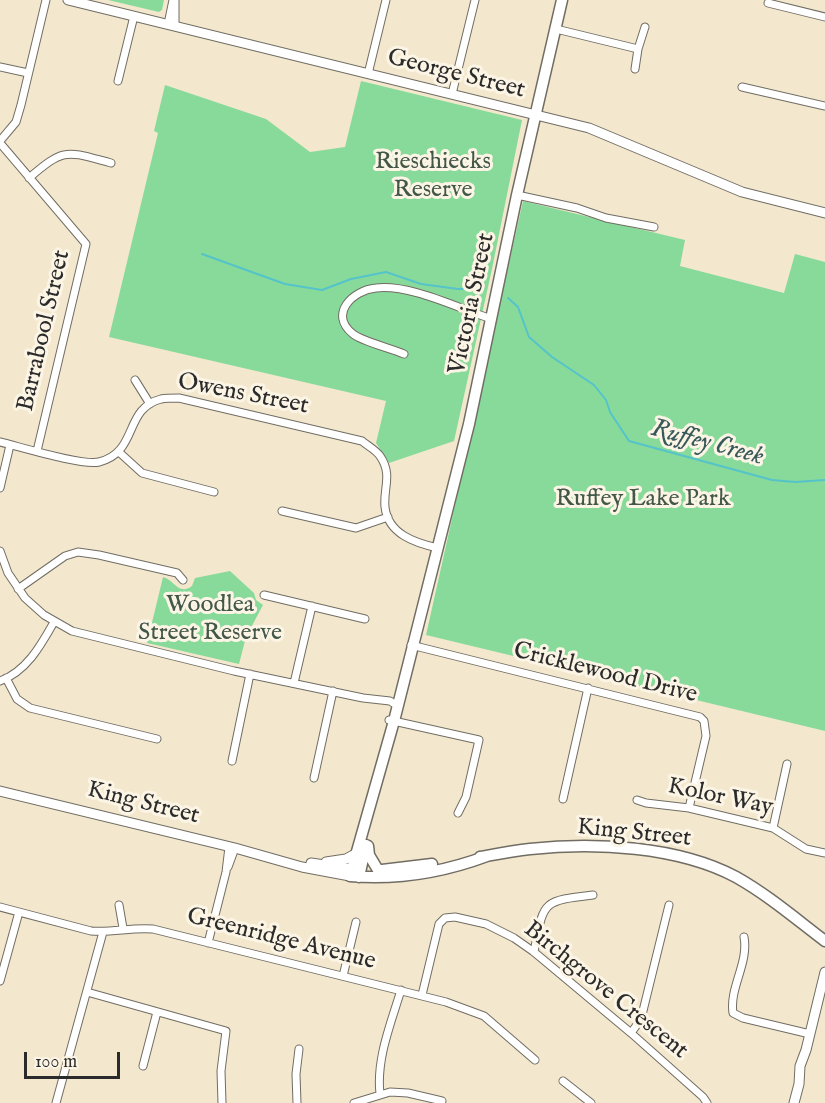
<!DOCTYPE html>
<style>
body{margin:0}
#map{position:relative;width:825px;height:1103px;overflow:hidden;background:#f3e8cd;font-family:"IM FELL English",serif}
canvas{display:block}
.scale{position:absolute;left:24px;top:1052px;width:96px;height:27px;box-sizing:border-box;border:3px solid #2b2b2b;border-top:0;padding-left:8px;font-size:18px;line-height:21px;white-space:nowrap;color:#2b2b2b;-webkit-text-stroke:4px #fcf5e5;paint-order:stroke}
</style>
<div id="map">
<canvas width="825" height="1103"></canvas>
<div class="scale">100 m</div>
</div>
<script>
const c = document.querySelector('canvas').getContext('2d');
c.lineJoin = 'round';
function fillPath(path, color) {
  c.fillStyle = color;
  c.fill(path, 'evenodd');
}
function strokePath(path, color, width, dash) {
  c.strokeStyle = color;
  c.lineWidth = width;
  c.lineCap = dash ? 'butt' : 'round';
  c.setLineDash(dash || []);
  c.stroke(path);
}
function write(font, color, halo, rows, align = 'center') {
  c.font = font + ' "IM FELL English",serif';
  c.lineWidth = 6;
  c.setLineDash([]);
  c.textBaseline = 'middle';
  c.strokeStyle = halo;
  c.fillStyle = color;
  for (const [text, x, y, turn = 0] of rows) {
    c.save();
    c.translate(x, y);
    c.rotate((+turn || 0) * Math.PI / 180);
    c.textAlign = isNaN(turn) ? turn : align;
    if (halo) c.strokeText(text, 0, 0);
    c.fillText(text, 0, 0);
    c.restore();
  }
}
fillPath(new Path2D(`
 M108 0H164L162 10 159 12Z
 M361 81 522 120 492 269 454 441 389 463 376 443 386 401 109 337 158 133 154 131 165 85 266 119 310 152 345 147Z
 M523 201 685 240 680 266 784 293 795 254 825 262V731L426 635Z
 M230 571 254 593 256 600 263 605 246 637 239 664 147 643 163 577C175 580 178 596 192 586L195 578Z`), '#88da9b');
strokePath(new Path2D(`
 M202 254 285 284 322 290 351 279 386 272 421 284 458 289 480 288
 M508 298 518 307 529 337 552 357 594 385 606 400 610 412 629 441 772 480 795 482 825 480`), '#55c3ca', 2);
const street = new Path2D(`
 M768 3 825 17
 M168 24 173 0
 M175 26V0
 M556 29 638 49 645 27
 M0 67 28 73
 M635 69 638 49
 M368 74 386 0
 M118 81 134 16
 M742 87 825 106
 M452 94 475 0
 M0 141 16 122 21 105 46 0
 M0 143 86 244 37 451
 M29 178C65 147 66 151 111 163
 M517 195 577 208 606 218 654 227
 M404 354C393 349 361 341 353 334 328 314 353 290 376 288 411 284 459 309 492 319
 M135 380 150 404
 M0 442C21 447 82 466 99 462 139 452 123 409 161 399 166 398 173 398 179 398L362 441C368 446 376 450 380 456 393 475 383 488 385 507 388 534 415 543 438 548
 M120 453 142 473 214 492
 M0 488 10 445
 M282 511 356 528 388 517
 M0 551 8 573 25 598 44 615 72 631 234 671 363 698 390 701 398 706
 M18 589 65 556 78 552 99 555 177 573 183 580
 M264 595 365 619
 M411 645 700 717 704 721 706 736 689 808
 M6 678 17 699 30 708 157 739
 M0 681C27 671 41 645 54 622
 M294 683 312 606
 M389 720 479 740 466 797 458 813
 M232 761 250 674
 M314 778 333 691
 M563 799 588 688
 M637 800 646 803 689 808 773 828 806 849 825 853
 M773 828 787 764
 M228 867 235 848
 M119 905 123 928
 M0 907 91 931C112 933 132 927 153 929L446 1002 484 1016 535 1060
 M744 937C749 963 729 988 733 1013L743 1018 810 1034
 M208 943 226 872 229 847
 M534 952C544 901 541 901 593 895
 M343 976 356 922
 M0 981 19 912
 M87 992 226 1031 221 1071 222 1103
 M422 995 439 924 445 918 455 917 486 924 514 938 534 952 631 1033 703 1097 707 1103
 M631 1033 641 1019 669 905
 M143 1066 157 1012
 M563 1081 591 1103
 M380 1094C376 1059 391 1023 401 990
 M56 1103 103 932
 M297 1103 296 1074 299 1049
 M354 1103 390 1092 408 1093 442 1101`);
const secondary = new Path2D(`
 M68 0 589 128 742 192 825 213
 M0 791 235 848 302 867 350 876
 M326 862 346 859 357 853
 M311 863 352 869
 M794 1103 799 1084 800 1066 806 1050 825 972`);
const primary = new Path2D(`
 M368 846 369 855 378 870
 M487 856C444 872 396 880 350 876L394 721 469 424 517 195 562 0
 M480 857C497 854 513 851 530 849 594 842 678 846 736 877 768 895 796 919 825 941
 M382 870 432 864
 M359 877 366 845`);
strokePath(street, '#716d64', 9);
strokePath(secondary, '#716d64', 11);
strokePath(primary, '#716d64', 13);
strokePath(street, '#fff', 7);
strokePath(secondary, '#fff', 9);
strokePath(primary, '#fff', 10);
write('24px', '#2b2b2b', '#fcf5e5', [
 ["George Street",456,75,14],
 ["Victoria Street",473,304,-78],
 ["Barrabool Street",45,331,-77],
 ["Owens Street",243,395,11],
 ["Cricklewood Drive",605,674,14],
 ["Kolor Way",720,798,12],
 ["King Street",143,804,14],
 ["King Street",634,834,6],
 ["Greenridge Avenue",281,940,14],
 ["Birchgrove Crescent",605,991,39]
]);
write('24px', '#425747', '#fcf5e5', [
 ["Rieschiecks",433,163],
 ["Reserve",433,191],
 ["Ruffey Lake Park",643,500],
 ["Woodlea",210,606],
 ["Street Reserve",210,634]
]);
write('italic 26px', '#38595b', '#fcf5e5', [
 ["Ruffey Creek",707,444,15]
]);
</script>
